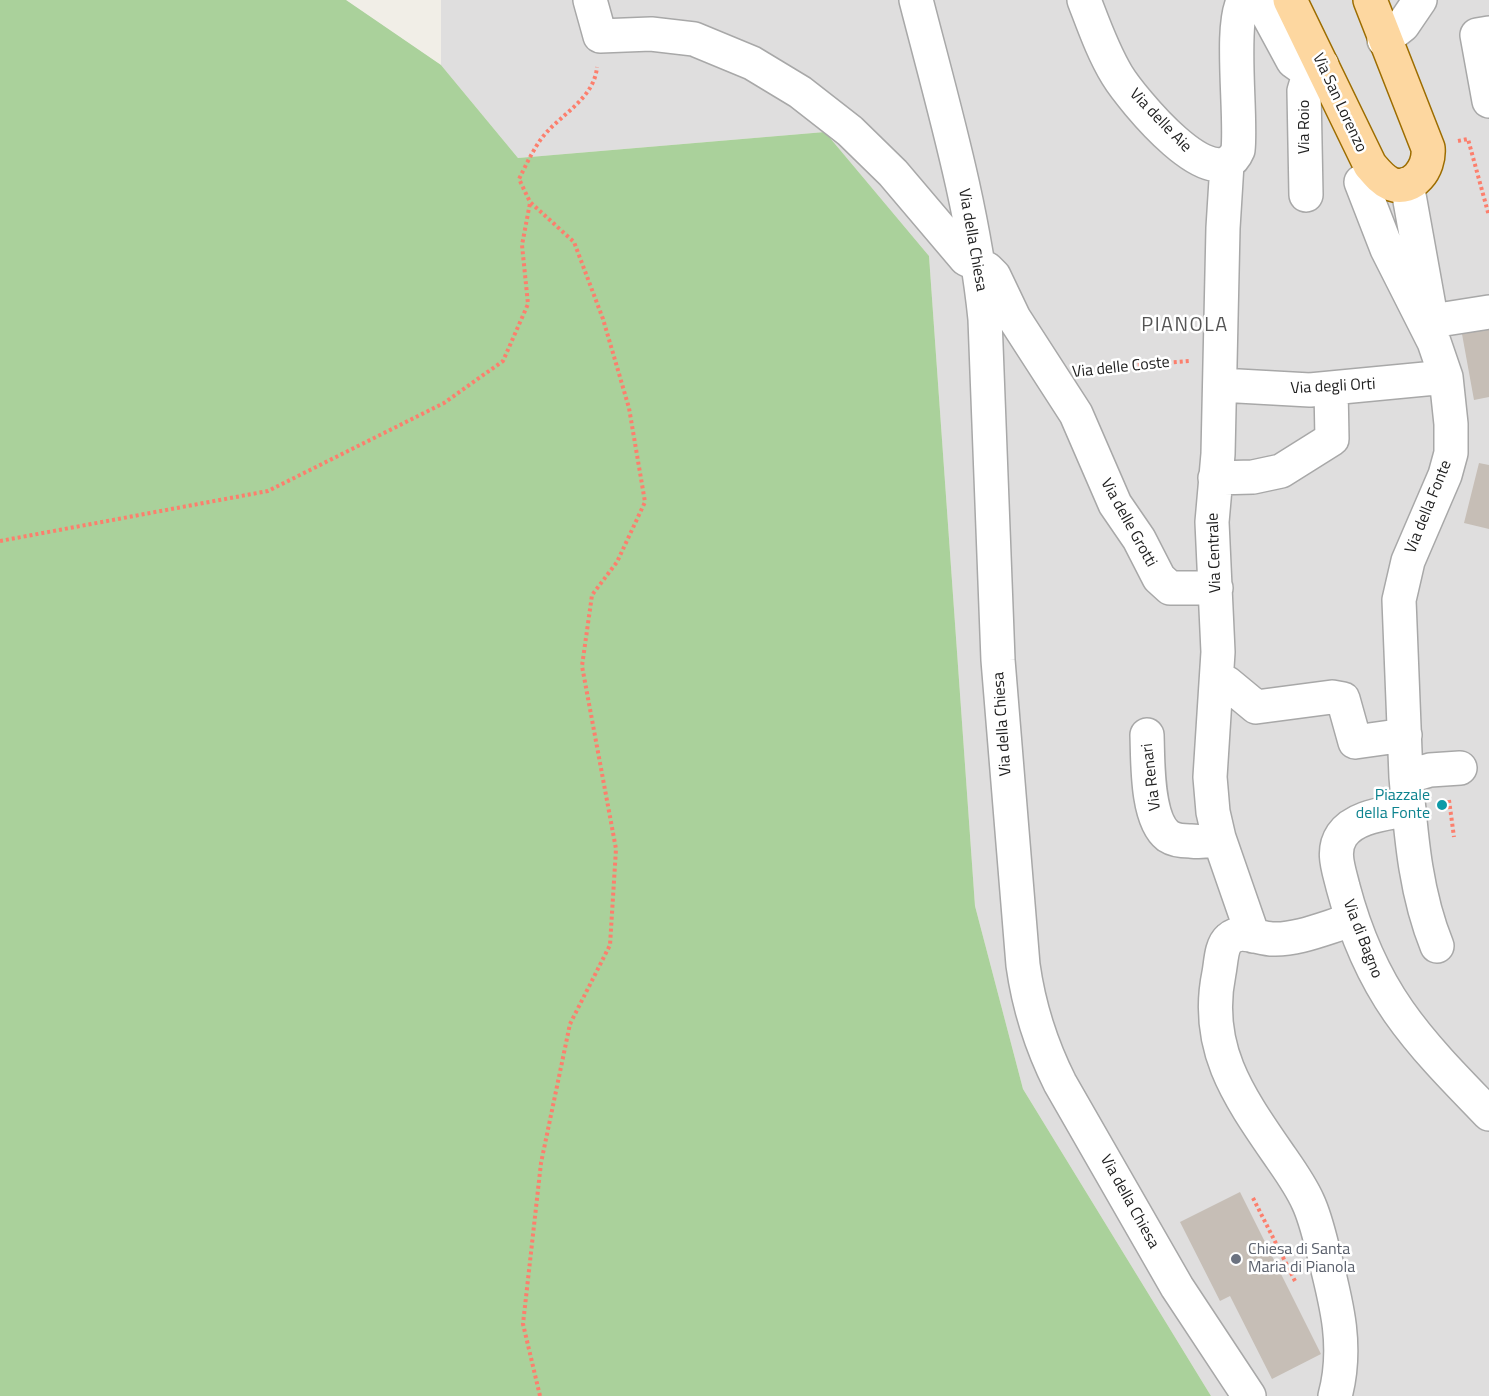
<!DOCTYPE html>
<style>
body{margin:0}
canvas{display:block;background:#f1eee7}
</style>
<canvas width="1489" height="1396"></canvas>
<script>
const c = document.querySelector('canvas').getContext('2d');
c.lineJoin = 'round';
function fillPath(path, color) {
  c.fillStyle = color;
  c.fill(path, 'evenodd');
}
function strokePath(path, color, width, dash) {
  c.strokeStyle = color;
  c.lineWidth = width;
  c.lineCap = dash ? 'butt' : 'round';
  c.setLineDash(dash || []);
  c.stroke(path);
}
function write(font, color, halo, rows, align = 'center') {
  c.font = font + ' "Titillium Web",sans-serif';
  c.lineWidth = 5;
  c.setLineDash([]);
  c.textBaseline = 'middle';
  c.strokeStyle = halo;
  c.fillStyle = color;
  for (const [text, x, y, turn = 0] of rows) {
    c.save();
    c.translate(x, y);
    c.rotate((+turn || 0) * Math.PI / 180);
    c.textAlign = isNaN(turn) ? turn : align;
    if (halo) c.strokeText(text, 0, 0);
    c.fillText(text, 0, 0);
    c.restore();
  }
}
fillPath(new Path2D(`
 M441 0H1489V1396H1211L1023 1089 975 906 929 256 825 132 518 158 441 65Z`), '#dfdede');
fillPath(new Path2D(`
 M0 0H346L441 65 518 158 825 132 929 256 975 906 1023 1089 1211 1396H0Z`), '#aad19b');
fillPath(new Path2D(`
 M1489 329V397L1474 400 1462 334Z
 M1479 463 1489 465V529L1464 523Z
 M1240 1192 1321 1354 1272 1379 1230 1296 1220 1301 1180 1222Z`), '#c6beb6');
const minor = new Path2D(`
 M590 0 600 36 651 34 694 39 752 63 800 92 850 131 893 173 966 259 987 269 994 276 1014 318 1076 414 1115 504 1139 539 1159 578 1170 588H1216
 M916 0C943 105 974 210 985 319L998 660 1023 965C1029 1008 1041 1045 1060 1083L1177 1287 1249 1396
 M1084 0C1094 26 1103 52 1117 75 1131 98 1216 203 1238 150 1242 117 1229 22 1244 0
 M1260 0 1293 61 1300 66 1313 69
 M1489 33 1477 35 1489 101
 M1384 40 1403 25 1420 0
 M1227 164 1223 228 1218 454 1212 522 1218 652 1210 777 1213 812 1219 838 1253 936
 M1361 182 1387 249 1434 342 1446 377 1451 424V453L1445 475 1408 561 1399 600 1406 777
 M1407 184 1430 312
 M1306 195 1304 91 1309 74 1322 65
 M1432 321 1489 312
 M1220 385 1310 390 1446 377
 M1215 478 1253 477 1281 471 1332 439 1331 388
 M1217 678 1227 683 1256 707 1332 697 1343 699 1355 742 1405 735
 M1147 735C1148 760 1146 819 1168 836 1174 840 1183 841 1190 841 1200 842 1209 842 1219 838
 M1409 809C1388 814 1356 815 1342 835 1331 851 1339 870 1343 887 1371 993 1415 1038 1489 1114
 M1437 946C1415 892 1411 834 1406 777L1430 770 1460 768
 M1335 1396C1348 1348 1337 1305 1325 1258 1320 1239 1316 1219 1308 1202 1300 1184 1288 1168 1277 1152 1237 1094 1204 1046 1219 973 1221 963 1221 946 1229 939 1241 928 1259 939 1273 939 1298 940 1327 927 1352 920`);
const major = new Path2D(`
 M1290 0 1370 165C1376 172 1382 180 1391 184 1413 192 1430 168 1428 148L1370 0`);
strokePath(minor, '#a8a8a8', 36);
strokePath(major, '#9d6d00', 36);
strokePath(new Path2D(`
 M1458 141 1468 139 1489 216
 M1084 369 1190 361
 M0 541 268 491 444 403 503 361 528 304 522 245 530 203
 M1449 800 1454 837
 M1253 1198 1296 1283
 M540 1396 523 1324 541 1163 570 1024 610 945 616 849 582 666 592 595 617 562 645 502 629 408 603 319 574 242 530 202 519 179C525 167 531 154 539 142 556 116 594 101 597 67`), '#fc7f6d', 4, [3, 3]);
strokePath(minor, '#fff', 33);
strokePath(major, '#fdd7a0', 33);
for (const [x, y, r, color] of [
 [1442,805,6,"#0f9aa8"],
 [1236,1259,6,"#6b7280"]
]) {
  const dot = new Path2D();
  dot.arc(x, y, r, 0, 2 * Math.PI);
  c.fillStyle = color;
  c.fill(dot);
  strokePath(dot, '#fff', 2);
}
write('16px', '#212121', '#fff', [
 ["Via San Lorenzo",1339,103,65],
 ["Via delle Aie",1160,121,46],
 ["Via Roio",1305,127,-90],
 ["Via della Chiesa",972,240,80],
 ["Via delle Coste",1121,368,-6],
 ["Via degli Orti",1333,387,-3],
 ["Via della Fonte",1429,507,-68],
 ["Via delle Grotti",1128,523,61],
 ["Via Centrale",1215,553,-92],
 ["Via della Chiesa",1003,724,-94],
 ["Via Renari",1152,777,-97],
 ["Via di Bagno",1362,939,69],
 ["Via della Chiesa",1129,1202,61]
]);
write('16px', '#0d838f', '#fff', [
 ["Piazzale",1430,796],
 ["della Fonte",1430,814]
], 'right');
write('16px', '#5b616d', '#fff', [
 ["Chiesa di Santa",1248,1250],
 ["Maria di Pianola",1248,1268]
], 'left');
c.letterSpacing = '1.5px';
write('20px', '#545454', '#fff', [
 ["PIANOLA",1185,326]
]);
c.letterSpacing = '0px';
</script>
